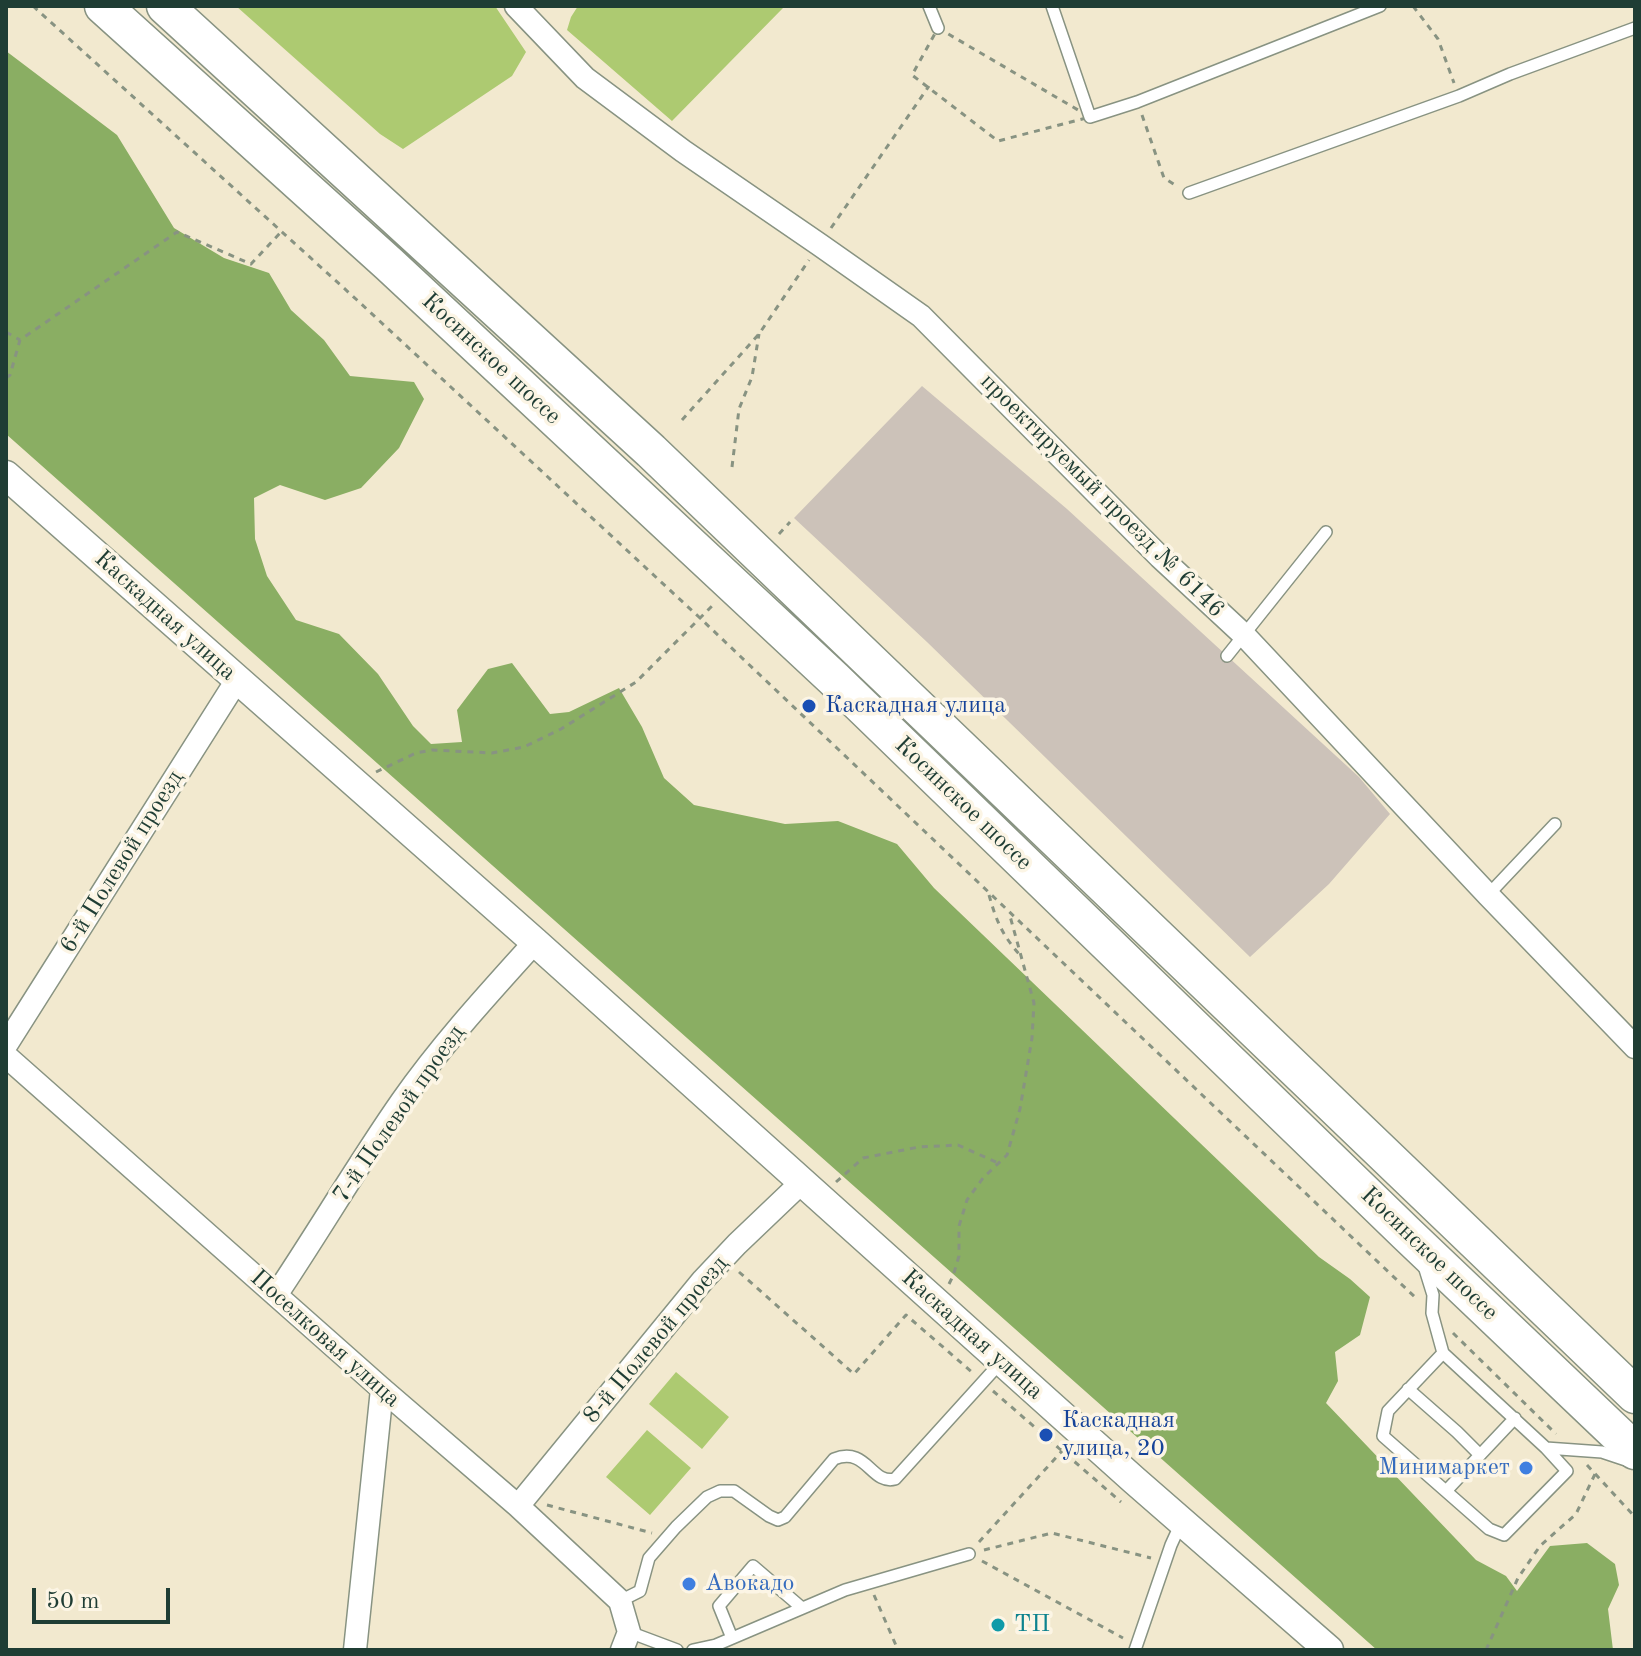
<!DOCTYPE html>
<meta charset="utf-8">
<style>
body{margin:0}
#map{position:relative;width:1641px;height:1656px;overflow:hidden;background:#f2e9cf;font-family:"Old Standard TT",serif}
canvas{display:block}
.frame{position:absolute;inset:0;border:8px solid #1f3d34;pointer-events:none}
.scale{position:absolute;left:32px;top:1588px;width:138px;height:36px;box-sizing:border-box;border:4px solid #1f3d34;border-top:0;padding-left:10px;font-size:24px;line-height:28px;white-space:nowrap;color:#1f3d34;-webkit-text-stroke:6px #fcf5e5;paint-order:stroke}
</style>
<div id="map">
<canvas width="1641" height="1656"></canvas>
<div class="frame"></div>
<div class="scale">50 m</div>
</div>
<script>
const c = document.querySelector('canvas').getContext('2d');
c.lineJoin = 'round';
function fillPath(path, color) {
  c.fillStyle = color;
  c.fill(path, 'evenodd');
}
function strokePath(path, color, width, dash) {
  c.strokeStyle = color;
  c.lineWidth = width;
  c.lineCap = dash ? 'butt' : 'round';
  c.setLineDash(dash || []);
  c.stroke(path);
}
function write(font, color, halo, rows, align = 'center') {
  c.font = font + ' "Old Standard TT",serif';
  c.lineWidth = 7;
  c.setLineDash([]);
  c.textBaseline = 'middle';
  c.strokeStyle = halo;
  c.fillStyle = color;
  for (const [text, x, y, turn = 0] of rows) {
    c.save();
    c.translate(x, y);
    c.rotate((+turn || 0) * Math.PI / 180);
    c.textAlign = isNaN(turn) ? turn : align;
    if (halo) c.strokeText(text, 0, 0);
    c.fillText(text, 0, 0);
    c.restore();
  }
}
fillPath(new Path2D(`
 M922 386 1067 509 1359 777 1390 814 1329 884 1250 957 927 642 794 518Z`), '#ccc2b9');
fillPath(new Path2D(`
 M236 6H495L526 52 512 76 403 149 380 134Z
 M578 6H782L783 8 672 121 567 30 571 17Z
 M676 1372 729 1417 702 1449 649 1404Z
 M647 1430 691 1468 650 1515 606 1477Z`), '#adca71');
fillPath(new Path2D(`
 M6 51 117 135 174 228 224 258 269 273 291 310 324 340 350 376 414 382 424 399 399 448 361 488 325 500 280 485 254 498 255 539 267 576 296 620 339 634 378 674 413 726 431 744 462 742 457 710 488 669 512 663 550 714 569 712 619 688 642 727 664 778 694 805 785 824 838 821 897 844 934 888 1319 1257 1350 1279 1370 1297 1360 1335 1335 1352 1338 1381 1326 1403 1476 1560 1506 1576 1517 1591 1550 1546 1587 1543 1615 1564 1619 1585 1608 1609 1613 1650H1377L6 434Z`), '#8aae63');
const service = new Path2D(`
 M929 6 938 28
 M1052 6 1090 117 1137 102 1380 6
 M1189 193 1459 96 1510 74 1635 28
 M1227 656 1326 532
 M1488 895 1555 824
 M1424 1266 1433 1295 1432 1313 1443 1353 1546 1448 1602 1452 1626 1460
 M1443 1353 1388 1411 1383 1436 1489 1529 1504 1535 1567 1471 1546 1448
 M1408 1389 1457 1432 1480 1455
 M1447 1490 1515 1418
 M620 1601 640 1591 649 1558 676 1527 707 1497 720 1491H734L769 1516 778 1520 785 1517 834 1459C867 1446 871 1485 895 1479L1001 1362
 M629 1632 677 1650
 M732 1638 719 1606 753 1566 802 1608
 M693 1650 716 1645 845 1590 969 1554
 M1135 1650 1171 1545 1181 1523`);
const minor = new Path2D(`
 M516 6 585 78 683 151 820 245 921 316 1160 557 1244 635 1488 895 1635 1047
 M6 1045 237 680
 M6 1056 382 1389 518 1506 620 1601 629 1632 622 1650
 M276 1295C319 1231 358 1164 402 1101 442 1044 489 993 535 942
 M518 1506 703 1280 737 1244 802 1182
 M355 1650 382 1389`);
const tertiary = new Path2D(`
 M6 475 535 942 1134 1480 1329 1650`);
const trunk = new Path2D(`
 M103 6 389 264 834 679 1407 1234 1635 1451
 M165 6 651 451 1635 1395`);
strokePath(service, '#889382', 14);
strokePath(minor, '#889382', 25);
strokePath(tertiary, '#889382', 31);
strokePath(trunk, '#889382', 39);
strokePath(new Path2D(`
 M33 6 357 300 700 618 1418 1300
 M1413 6 1438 39 1454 83
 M938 28 1090 117 998 141 912 75Z
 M1142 115 1164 178 1175 185
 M831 228 929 86
 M6 332 20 340
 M6 378 10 375 20 340 177 232 251 264 281 232
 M682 420 759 334 809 260
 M732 467 739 409 752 377 759 334
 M779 534 790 522
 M376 772 416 753 432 750 492 753 524 747 561 729 636 682 714 604
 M989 895C996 920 1002 935 1020 955
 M836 1182 863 1158 919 1147 958 1145 998 1163
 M739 1272 854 1374 906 1315 973 1373
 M949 1284 953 1276 959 1256V1226L967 1200 983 1178 1007 1155 1020 1109 1032 1038 1034 1003 1010 916
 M1453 1333 1556 1434
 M993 1391 1121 1502
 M1587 1465 1635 1517
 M547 1505 652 1533
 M979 1542 1062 1451
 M984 1550 1052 1533 1151 1558
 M982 1561 1123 1638
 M874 1595 898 1650
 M1486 1650 1518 1578 1540 1546 1576 1514 1595 1474`), '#889382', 3, [6, 6]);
strokePath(service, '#fff', 11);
strokePath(minor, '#fff', 22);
strokePath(tertiary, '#fff', 28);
strokePath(trunk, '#fff', 36);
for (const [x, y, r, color] of [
 [809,706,8,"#1a4fb4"],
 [1046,1435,8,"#1a4fb4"],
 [1526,1468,8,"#3f7fe0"],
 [689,1584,8,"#3f7fe0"],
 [998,1625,8,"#0f9aa8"]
]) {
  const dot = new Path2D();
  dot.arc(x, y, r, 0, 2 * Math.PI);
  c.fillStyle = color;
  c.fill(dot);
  strokePath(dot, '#fcf5e5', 3);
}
write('24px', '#1f3d34', '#fcf5e5', [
 ["Косинское шоссе",491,359,43],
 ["проектируемый проезд № 6146",1102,496,45],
 ["Каскадная улица",165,616,42],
 ["Косинское шоссе",963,804,44],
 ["6-й Полевой проезд",122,862,-58],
 ["7-й Полевой проезд",399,1114,-55],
 ["Косинское шоссе",1429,1254,44],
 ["Каскадная улица",972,1335,42],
 ["Поселковая улица",325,1339,42],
 ["8-й Полевой проезд",656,1340,-50]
]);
write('24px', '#164399', '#fcf5e5', [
 ["Каскадная улица",825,706],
 ["Каскадная",1062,1421],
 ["улица, 20",1062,1449]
], 'left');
write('24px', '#366cbe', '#fcf5e5', [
 ["Минимаркет",1510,1468],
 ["Авокадо",705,1584,"left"]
], 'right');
write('24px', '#0d838f', '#fcf5e5', [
 ["ТП",1014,1625]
], 'left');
</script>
